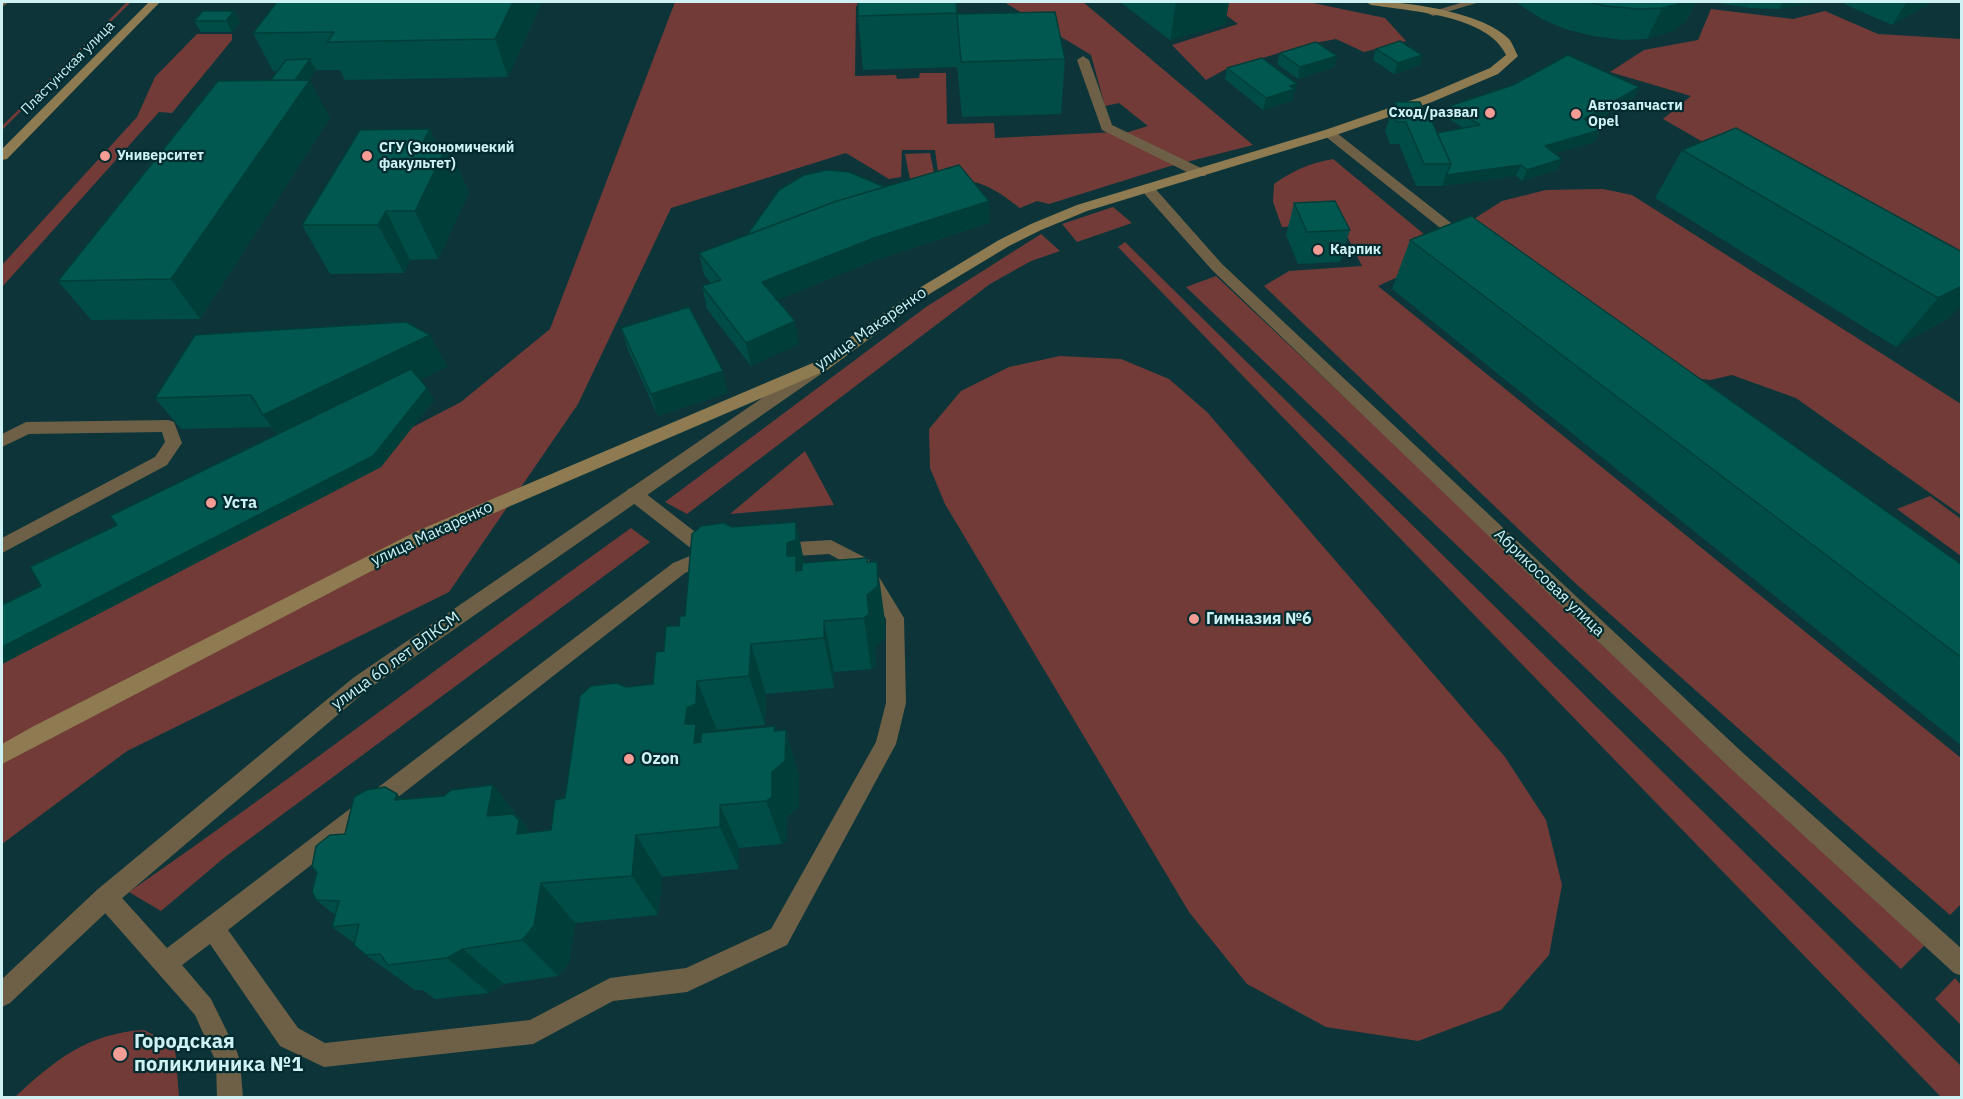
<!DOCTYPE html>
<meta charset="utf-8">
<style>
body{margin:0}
#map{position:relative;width:1963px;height:1099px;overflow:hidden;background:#0d3539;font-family:"IBM Plex Sans",sans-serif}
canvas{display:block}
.frame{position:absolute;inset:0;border:3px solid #cef1f4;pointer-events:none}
</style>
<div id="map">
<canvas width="1963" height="1099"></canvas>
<div class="frame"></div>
</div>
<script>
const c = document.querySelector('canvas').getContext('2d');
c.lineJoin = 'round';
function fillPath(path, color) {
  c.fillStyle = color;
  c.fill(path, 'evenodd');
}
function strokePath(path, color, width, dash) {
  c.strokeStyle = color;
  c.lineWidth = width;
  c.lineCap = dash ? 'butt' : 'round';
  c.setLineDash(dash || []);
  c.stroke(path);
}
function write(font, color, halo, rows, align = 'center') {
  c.font = font + ' "IBM Plex Sans",sans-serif';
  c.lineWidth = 4.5;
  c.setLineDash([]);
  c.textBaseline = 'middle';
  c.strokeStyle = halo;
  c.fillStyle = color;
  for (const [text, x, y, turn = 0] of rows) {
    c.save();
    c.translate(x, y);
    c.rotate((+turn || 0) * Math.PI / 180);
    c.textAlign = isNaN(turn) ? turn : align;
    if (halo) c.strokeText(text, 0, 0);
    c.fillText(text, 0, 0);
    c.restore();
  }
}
fillPath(new Path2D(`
 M127 2H131L2 130V126Z
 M675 2H923L856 6 855 76 896 75 897 79 919 78 920 73H946L947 124 994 123 995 138 1116 132 1122 134 1148 126 1119 103 1105 106 1091 55 1004 2H1083L1253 145 1167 167 1049 204 1037 201 1020 208C991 185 976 178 939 179L935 150H902L901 177 889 179 846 153 671 208 578 404 449 592 127 751 2 844V641L461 402 550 329Z
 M1208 2H1308L1385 18 1406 41 1364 52 1336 39 1309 44 1226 69 1206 80 1172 45 1238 24Z
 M1711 9 1793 19 1825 11 1878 34 1961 39V290L1663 119 1691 96 1610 72 1644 50 1698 40Z
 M197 34H232V40L172 113 159 112 2 287V265L137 117 155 77Z
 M930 153 936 183 911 184 905 154Z
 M1333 159 1448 254 1378 286 1961 758V904L1950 915 1840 819 1574 582 1264 286 1289 271 1362 266 1341 224 1282 227 1273 202 1274 184C1294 170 1310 163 1333 159Z
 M1603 189 1632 195 1961 404V515L1796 398 1732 375 1710 380 1644 371 1466 224 1502 201 1546 190Z
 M1113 207 1132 223 1077 242 1062 224Z
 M1041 234 1060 251 1031 261 990 284 687 514 665 502 926 307Z
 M1125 242 1961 1066V1097H1941L1118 247Z
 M1216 276 1925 945 1901 969 1186 287Z
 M1060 356 1121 359 1169 379 1207 412 1505 757 1546 820 1562 885 1549 955 1501 1010 1418 1041 1326 1027 1247 984 1189 912 945 504 930 468 929 429 961 391 1009 367Z
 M805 451 834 505 730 514Z
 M1930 496 1961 519V556L1897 509Z
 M631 528 650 542 225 857 161 911 129 892C299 774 463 648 631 528Z
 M1955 978 1961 985V1025L1935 999Z
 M144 1030 175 1046 179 1097H15C55 1060 88 1033 144 1030Z`), '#733b37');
fillPath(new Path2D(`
 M2 2H9L2 7Z
 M1083 56 1089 60 1112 125 1205 170 1207 173 1205 176H1195L1102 130 1077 60Z
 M1329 129 1333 130 1469 237 1471 240 1469 243H1459L1325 136 1323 133Z
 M168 420 174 422 182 443 167 465 2 553V538L155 457 165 442 162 432 29 434 2 447V434L26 422Z
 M634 487 640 489 717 549 721 555 718 560 685 573 228 930 298 1028 325 1043 530 1020 610 978 686 968 771 929 876 742 886 703V619L856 569 829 554 778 557 772 555 769 550 772 545 778 543 831 540 868 559 904 618 906 703 896 744 787 945 687 992 613 1001 533 1044 324 1067 280 1046 210 944 182 965 211 999 237 1052 240 1061 243 1098H217L216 1062 195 1015 98 905 95 897 98 889 106 886 114 889 167 948 673 563 697 553 628 499 625 494 628 489Z`), '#6d6046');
fillPath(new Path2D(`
 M1464 2H1480L1433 16 1427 13Z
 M1147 184 1152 185 1222 264 1743 753 1962 949V976L1954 973 1729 767 1212 270 1142 191 1140 188Z
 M815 365 821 366 823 370 821 374 367 690 114 905 10 1003 2 1007V979L98 889 353 678 809 366Z`), '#6d6046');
fillPath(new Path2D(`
 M149 2H160L7 159 2 160V149Z
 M1366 2C1402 0 1483 12 1509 39 1513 44 1515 51 1518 56L1498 74 1432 102 1333 136 1087 211 1041 230 1009 246 931 293 827 370 429 541 2 764V744L32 727 417 531 815 362 921 287 999 240 1031 224 1077 205 1325 130 1424 96 1490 68 1506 55C1488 15 1410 11 1371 5Z`), '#8f7b51');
fillPath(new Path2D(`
 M277 2H542L508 77 345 80 340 70H316L309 80 330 118 200 319 91 320 58 281 271 80 278 71H273L253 33Z
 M956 2 957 14 1065 59 1061 114 962 117 957 67 863 70 858 16Z
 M1120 2H1229L1225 25 1170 40Z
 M1515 2H1696L1686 21 1673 31 1647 39 1624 40 1592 36 1565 29 1542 19Z
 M1712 2H1819L1779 9 1749 8Z
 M1846 2H1932L1892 25 1844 4Z
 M234 11 240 22 232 32H201L194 21Z
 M1376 49 1422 55 1419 66 1394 74 1373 60Z
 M1280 53 1337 56 1334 67 1298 79 1277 64Z
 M1227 68 1297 84 1292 101 1263 110 1225 79Z
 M1639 87 1634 98 1590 124 1600 130 1595 142 1555 153 1562 159 1557 170 1522 181 1516 176 1442 186H1416L1399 144H1390L1385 131 1395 102 1423 109 1436 117 1433 125 1437 133 1463 128 1446 117 1450 106Z
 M430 129 436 144H448L469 193 438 259 410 260 404 273 330 274 302 225Z
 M1682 150 1962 252 1949 318 1896 347 1655 198Z
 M885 187 989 223 876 260 777 300 799 344 751 366 707 309 702 286 711 283 704 275 699 253Z
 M1294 203 1350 230 1340 262 1298 264 1286 235Z
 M1410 240 1962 565V746L1392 289Z
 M621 328 728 393 658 416 628 350Z
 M430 335 447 367 420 380 427 388 434 400 381 467 2 664V605L41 586 117 525 277 435 271 427 181 429 155 398Z
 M796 522 804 563 867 558 884 614 885 638 875 646 876 665 871 669 834 672V688L766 694 765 725 717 730 716 731H776L786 730 799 777V806L787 817V841L782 844 739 848V869L662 877 658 915 575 923 569 963 558 976 504 984 489 993 435 999 422 990H415L366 955 354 943 332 927 335 915 316 900 345 834 397 794 402 799 444 796 493 785 528 829 529 833 551 830 565 798 626 687 653 684 664 651 685 616 732 527Z`), '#004c46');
fillPath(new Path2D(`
 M513 2H542L508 77 495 39Z
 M1176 2H1229L1225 25 1170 40Z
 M1686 2H1696L1686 21 1673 31 1647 39 1662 8Z
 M1783 2H1819L1779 9Z
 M1909 2H1932L1892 25 1906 3Z
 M234 11 240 22 232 32 226 21Z
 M1422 55 1419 66 1394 74 1398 63Z
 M1337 56 1334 67 1298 79 1300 67Z
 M310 59 316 70 281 118 275 107Z
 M310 80 330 118 200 319 171 279Z
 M1297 84 1292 101 1263 110 1266 98 1290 86Z
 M1639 87 1634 98 1578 131 1584 119Z
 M430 129 442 157 448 144 469 193 438 259 415 211 421 145Z
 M1600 130 1595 142 1540 158 1545 146Z
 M1562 159 1557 170 1522 181 1527 170Z
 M1521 165 1516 176 1442 186 1446 175Z
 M989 201V223L876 260 766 305 762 282 874 238Z
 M386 211 410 260 404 273 378 225Z
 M1962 286V304L1949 318 1896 347 1938 298Z
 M795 321 799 344 751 366 746 343Z
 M430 335 447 367 285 446 263 415Z
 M723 371 728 393 658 416 651 394Z
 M427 388 434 400 381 467 2 664V647Z
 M796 522 807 575 805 594 787 556V543Z
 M867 558 872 591 877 562 884 614 885 638 875 646 876 665 871 669 864 618 867 595Z
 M824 621 834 672V688L824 638Z
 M751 644 766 694 765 725 749 676Z
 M697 681 717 730 715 789 685 724 687 708Z
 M775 726 785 760 786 730 799 777V806L787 817V841L782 844 766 801Z
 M493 785 528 829V831L553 863 487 816Z
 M397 794 439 837 395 800Z
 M720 805 739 848V869L720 827Z
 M636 835 662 877 658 915 632 876Z
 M541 883 575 923 569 963 558 976 522 940Z
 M463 949 504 984 489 993 447 958Z`), '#003e39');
const building = new Path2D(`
 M277 2H513L495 39 327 42 334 32 253 33Z
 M858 2H956L957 13 858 16Z
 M1588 2H1686L1662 8 1638 9 1606 6Z
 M203 11H234L226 21H194Z
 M1055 12 1065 59 961 62 957 14Z
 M1400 41 1422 55 1398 63 1376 49Z
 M1316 42 1337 56 1300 67 1280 53Z
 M1568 55 1639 87 1584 119 1600 130 1545 146 1562 159 1527 170 1521 165 1446 175 1451 164 1437 133 1480 125 1450 106 1513 85Z
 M1262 58 1297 84 1290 86 1295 89 1266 98 1227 68Z
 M310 59 295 80H271L286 60Z
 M310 80 171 279 58 281 218 81Z
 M1395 102H1420L1423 109 1433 110 1436 117H1430L1451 164H1424L1406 122H1397L1392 109H1398Z
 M1736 128 1962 252V286L1938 298 1682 150Z
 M430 129 421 145 448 144 415 211H386L378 225H302L360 130Z
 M959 165 989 201 874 238 762 282 795 321 746 343 702 286 721 280 699 253 837 201Z
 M827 170 849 172 885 187 837 201 747 235 779 190 804 175Z
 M1335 201 1350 230 1307 232 1294 203Z
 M1471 216 1962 565V658L1410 240Z
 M689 307 723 371 651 394 621 328Z
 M406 322 430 335 263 415 251 395 155 398 195 335Z
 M411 369 427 388 373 456 2 647V605L41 586 30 567 117 525 110 516Z
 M796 522V540L787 543V556H796V571L802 570V563L867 558V562H877L878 586 867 595 869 614 864 618 824 621V638L751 644 749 676 697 681 696 704 687 708 685 724H696L694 743 701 742V733L775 726 774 731 786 730 785 761 772 772V797L766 801 720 805V827L636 835 632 876 541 883 534 926 522 940 463 949 447 958 388 965 380 954 366 955 354 945 359 924 332 927 339 901 316 900 312 891 317 872 312 867 316 846 330 835 345 834 354 797 366 790 385 787 397 794 395 800 444 796 451 790 493 785 487 816 513 814 519 820 517 834 551 830 555 800 565 798 580 696 591 686 617 683 626 687 653 684 656 652 664 651 666 626H679L680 616H685L692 534 701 526 724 523 732 527Z`);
fillPath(building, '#005851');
strokePath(building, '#003e39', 1.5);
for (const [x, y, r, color] of [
 [1490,113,6,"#f59c95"],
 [1576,114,6,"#f59c95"],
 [105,156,6,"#f59c95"],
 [367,156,6,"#f59c95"],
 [1318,250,6,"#f59c95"],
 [211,503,6,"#f59c95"],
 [1194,619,6,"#f59c95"],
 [629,759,6,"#f59c95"],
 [120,1054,8,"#f59c95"]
]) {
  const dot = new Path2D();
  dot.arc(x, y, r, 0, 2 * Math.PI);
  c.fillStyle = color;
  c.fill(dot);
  strokePath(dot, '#012b2f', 2);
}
write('14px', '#cef1f4', '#012b2f', [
 ["Пластунская улица",68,68,-45]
]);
write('bold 14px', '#cef1f4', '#012b2f', [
 ["Автозапчасти",1588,106],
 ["Opel",1588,122],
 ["Сход/развал",1478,113,"right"],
 ["СГУ (Экономичекий",379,148],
 ["факультет)",379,164],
 ["Университет",117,156],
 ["Карпик",1330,250]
], 'left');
write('16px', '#cef1f4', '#012b2f', [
 ["улица Макаренко",871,329,-35],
 ["улица Макаренко",432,534,-25],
 ["Абрикосовая улица",1549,583,44],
 ["улица 60 лет ВЛКСМ",396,661,-36]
]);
write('bold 16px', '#cef1f4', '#012b2f', [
 ["Уста",223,503],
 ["Гимназия №6",1206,619],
 ["Ozon",641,759]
], 'left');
write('bold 20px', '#cef1f4', '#012b2f', [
 ["Городская",134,1042],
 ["поликлиника №1",134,1065]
], 'left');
</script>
